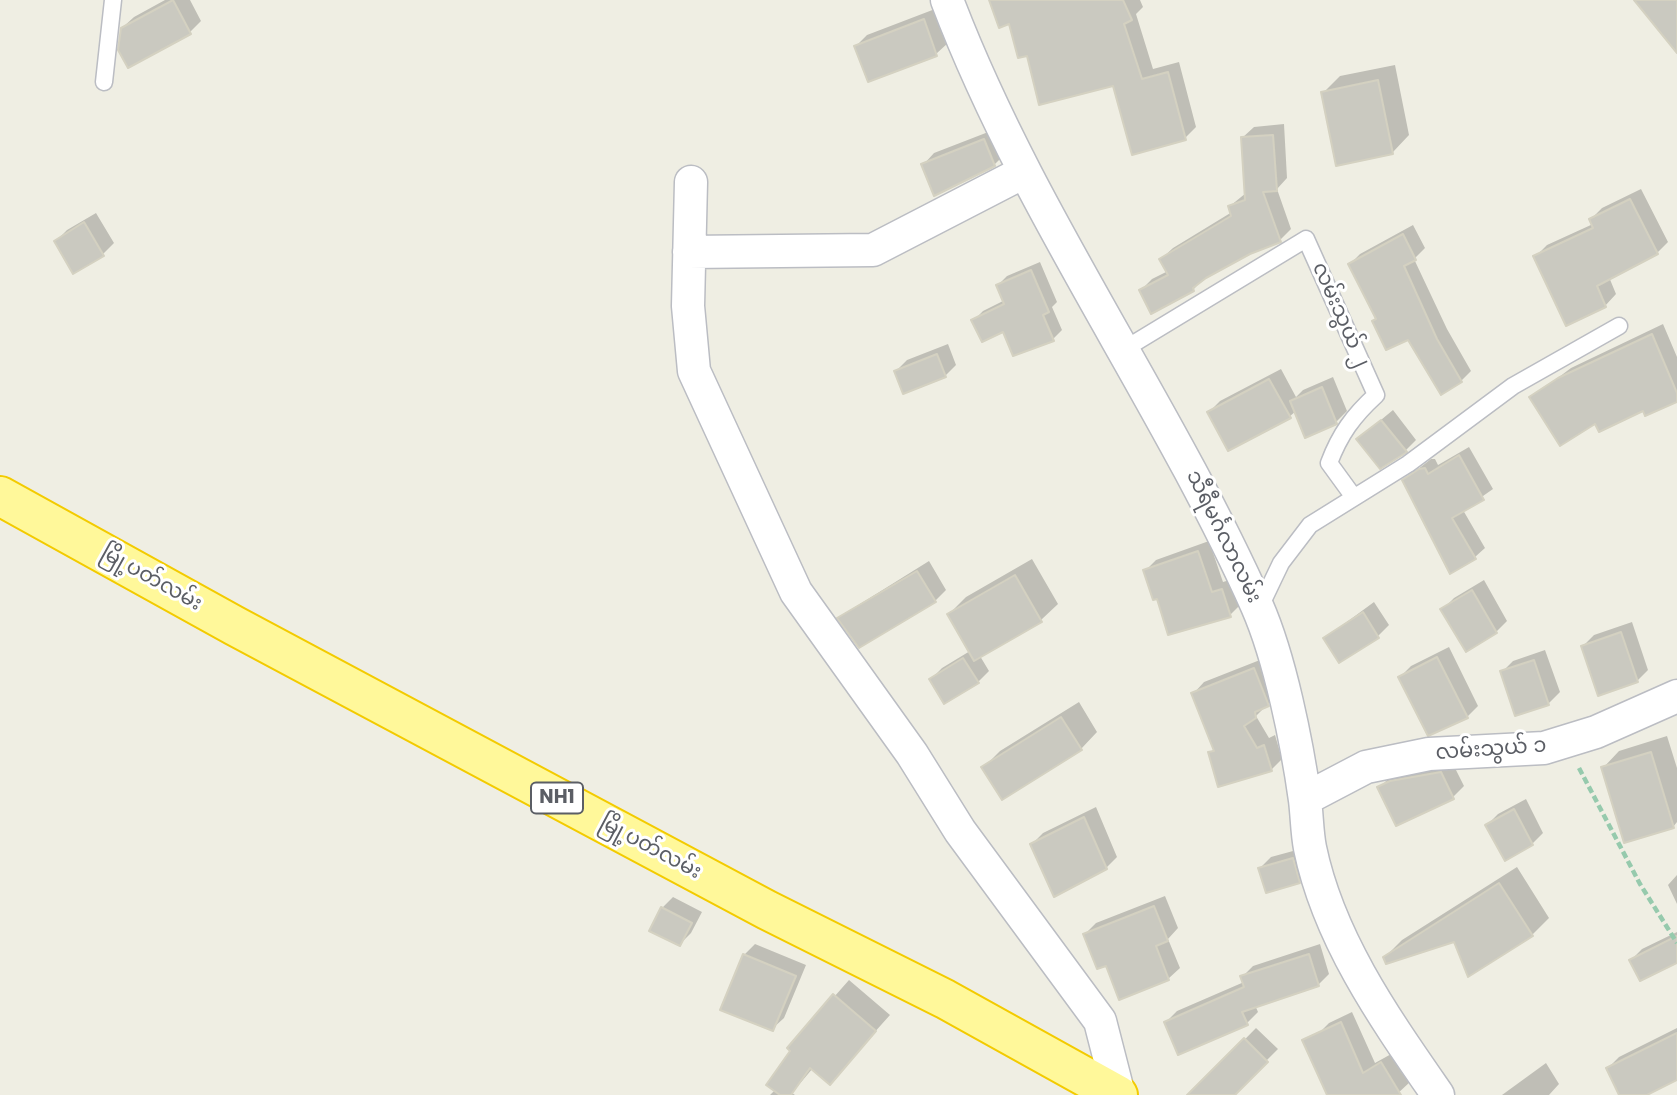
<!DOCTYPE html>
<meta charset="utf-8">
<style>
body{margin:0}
canvas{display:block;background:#efeee3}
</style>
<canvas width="1677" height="1095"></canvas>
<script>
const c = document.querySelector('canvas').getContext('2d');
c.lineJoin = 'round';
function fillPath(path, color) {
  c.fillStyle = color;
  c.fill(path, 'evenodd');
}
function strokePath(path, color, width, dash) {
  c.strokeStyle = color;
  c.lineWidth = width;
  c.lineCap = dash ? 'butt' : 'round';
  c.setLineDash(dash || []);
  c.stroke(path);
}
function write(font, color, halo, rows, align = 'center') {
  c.font = font + ' Poppins,"Noto Sans Myanmar",sans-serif';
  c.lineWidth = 6;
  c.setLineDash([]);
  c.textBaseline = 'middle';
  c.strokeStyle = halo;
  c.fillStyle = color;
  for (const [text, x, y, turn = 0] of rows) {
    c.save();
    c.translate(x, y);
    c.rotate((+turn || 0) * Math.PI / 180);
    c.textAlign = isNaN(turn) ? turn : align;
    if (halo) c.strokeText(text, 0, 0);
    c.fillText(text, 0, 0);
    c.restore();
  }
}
fillPath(new Path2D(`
 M165 0H190L201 21 190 32 129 66 122 28 134 17Z
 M991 0H1140L1143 7 1136 14 1153 69 1179 62 1196 127 1185 138 1114 84 1028 54 1010 22Z
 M935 9 948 43 936 54 869 80 856 46 867 35Z
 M1395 65 1409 135 1393 152 1323 93 1340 76Z
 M1284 124 1287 178 1277 189 1291 229 1280 240 1249 252 1204 278 1193 290H1141L1152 279 1168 271 1161 259 1173 248 1232 212 1230 206 1246 193 1242 138 1254 127Z
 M996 129 1005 154 994 165H923L934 153Z
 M1641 189 1668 242 1657 253 1609 277 1616 294 1605 306 1567 324 1536 256 1547 245 1593 224 1591 219 1602 208Z
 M96 213 114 243 103 254 56 241 67 230Z
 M1413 225 1425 248 1414 259 1447 329 1471 371 1461 381 1408 338 1374 321 1378 317 1350 264 1360 254Z
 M1040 262 1057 302 1052 307 1062 330 1053 339 974 320 983 311 1005 300 998 285 1007 276Z
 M1663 324 1677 357V400L1596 421 1531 398 1571 368Z
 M948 344 956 365 945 376 896 371 907 360Z
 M1281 369 1296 397 1303 390 1333 377 1347 411 1336 422 1296 411 1289 417 1209 412 1220 401Z
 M1393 410 1416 440 1405 451 1370 429Z
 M1469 447 1493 489 1463 510 1485 548 1475 557 1404 480 1431 459H1435L1438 465Z
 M1209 541 1223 582 1233 579 1241 604 1230 615 1158 596 1145 571 1156 560Z
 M1032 559 1058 604 1041 620 980 656 989 671 978 682 931 679 942 668 970 651 949 614 966 597Z
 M929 561 946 590 935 601 841 620 852 609Z
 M1484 580 1507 621 1496 632 1443 609 1454 598Z
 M1374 602 1389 625 1378 636 1325 638Z
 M1632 622 1648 670 1637 681 1583 646 1594 635Z
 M1449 647 1478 706 1467 717 1400 677 1411 666Z
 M1545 650 1560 692 1548 704 1502 672 1513 661Z
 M1265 658 1279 693 1256 716 1269 738 1275 735 1282 759 1271 770 1210 753 1215 748 1193 694 1204 682Z
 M1079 702 1097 732 1081 749 983 768 1000 751Z
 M1667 736 1677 768V822L1673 827 1603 768 1619 751Z
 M1452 762 1464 786 1453 797 1380 787 1391 776Z
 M1526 799 1543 833 1532 844 1487 825 1498 814Z
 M1096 807 1117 857 1106 868 1054 895 1032 844 1043 833Z
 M1304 848 1310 870 1299 882 1260 868 1271 857Z
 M1517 867 1549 918 1532 935 1455 940 1385 957 1402 940Z
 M1677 875V904L1668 885Z
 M1165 896 1178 928 1168 939 1180 968 1168 979 1107 963 1085 934 1096 923Z
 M673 897 702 912 691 933 680 944 662 908Z
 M1677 932V961L1631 960 1642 949Z
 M755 944 806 965 784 1018 772 1029 744 955Z
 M1320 944 1329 974 1318 985 1255 1005 1258 1012 1247 1023 1166 1022 1177 1011 1244 982 1242 977 1253 966Z
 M849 980 890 1015 830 1082 813 1068 792 1093 795 1095H770L776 1089 792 1051 789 1048Z
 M1352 1012 1375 1063 1393 1053 1410 1082 1396 1095H1329L1317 1035 1329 1023Z
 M1256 1028 1278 1049 1232 1095H1209L1199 1086Z
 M1677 1028V1078L1643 1095H1621L1608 1068 1619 1057Z
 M1546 1063 1559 1084 1549 1095H1502Z`), '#0003');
const building = new Path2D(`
 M173 0 191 34 128 68 118 50 121 28Z
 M989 0H1123L1132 20 1124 24 1142 79 1168 72 1186 140 1132 155 1113 86 1039 105 1027 56 1018 58 1009 24 999 28Z
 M1634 0H1677V53Z
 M924 19 937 56 868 82 854 46Z
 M1378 80 1393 154 1336 166 1321 92Z
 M1273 135 1277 191 1263 192 1281 242 1250 254 1206 278 1193 288 1194 291 1151 314 1139 290 1168 275 1159 259 1231 216 1228 206 1245 200 1241 137Z
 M984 139 995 166 934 196 921 164Z
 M1630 199 1658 254 1597 286 1606 307 1566 326 1533 256 1593 228 1589 219Z
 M84 222 104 256 73 274 54 241Z
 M1403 234 1416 260 1404 266 1437 339 1462 382 1441 395 1408 340 1386 350 1372 321 1376 319 1348 264Z
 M1031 270 1049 312 1043 315 1054 341 1013 356 1003 332 982 342 971 320 1004 304 996 285Z
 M1652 334 1677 393V402L1645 416 1643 411 1599 432 1595 424 1560 446 1529 397 1558 378Z
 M937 354 946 377 903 394 894 371Z
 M1269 379 1291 418 1228 451 1207 412Z
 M1322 387 1337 424 1305 438 1290 401Z
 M1381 420 1407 452 1380 469 1356 439Z
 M1459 455 1484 500 1452 518 1476 559 1450 574 1402 480 1419 469 1425 468 1428 474Z
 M1198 551 1212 592 1222 589 1231 617 1168 635 1157 599 1153 600 1143 570Z
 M917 571 936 602 859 648 837 618Z
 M1015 575 1042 622 974 661 947 614Z
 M1472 590 1497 633 1466 652 1440 609Z
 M1363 612 1379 638 1339 663 1323 638Z
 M1621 632 1638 682 1598 696 1581 646Z
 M1437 657 1468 718 1428 736 1398 677Z
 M963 658 979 683 944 704 929 679Z
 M1534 660 1549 705 1515 716 1500 671Z
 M1254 668 1269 706 1255 712 1256 718 1244 726 1257 748 1264 745 1272 771 1218 787 1208 752 1214 751 1191 693Z
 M1061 717 1082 750 1002 800 981 767Z
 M1651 752 1674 828 1624 843 1601 767Z
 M1441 772 1454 799 1396 826 1377 787 1390 781Z
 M1514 809 1533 845 1505 861 1485 825Z
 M1084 817 1107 869 1054 897 1030 844Z
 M1293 858 1300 883 1266 893 1258 868Z
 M1499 883 1533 936 1468 977 1454 942 1386 964 1383 957Z
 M1154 906 1168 941 1156 946 1169 980 1119 1000 1106 966 1097 969 1083 934Z
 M661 907 692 923 680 946 649 931Z
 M1677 936V963L1640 981 1629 960Z
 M743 954 796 976 773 1031 720 1010Z
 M1309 954 1319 986 1242 1012 1248 1025 1178 1055 1164 1022 1244 987 1240 976Z
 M833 994 876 1031 830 1085 810 1068 791 1095H780L766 1085 790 1051 787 1048Z
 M1341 1022 1363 1073 1381 1062 1401 1095H1327L1302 1040Z
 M1677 1033V1080L1647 1095H1619L1606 1068Z
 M1244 1038 1268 1062 1235 1095H1187Z`);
fillPath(building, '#cac9c0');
strokePath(building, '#d4d1c1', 2);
const service = new Path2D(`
 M104 82 113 0
 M1123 350 1306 239 1376 395C1353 416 1340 434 1329 463L1353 496
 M1259 609 1281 563 1310 525 1408 464 1513 386 1619 326`);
const minor = new Path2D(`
 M947 0C1028 213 1164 398 1257 606 1280 658 1297 743 1305 800 1307 816 1307 833 1310 848 1329 940 1386 1020 1438 1095
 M691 182 688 306 694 371 796 592 912 754 960 831 1100 1021 1119 1095
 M689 252 873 250 1024 172
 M1305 799 1366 767 1429 754 1544 748 1596 732 1677 696`);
const trunk = new Path2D(`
 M0 496 235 626 767 910 945 999 1118 1095`);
strokePath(service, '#bbbdc3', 19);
strokePath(minor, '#bbbdc3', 35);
strokePath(trunk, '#f3cb00', 42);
strokePath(new Path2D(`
 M1579 768 1640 884 1677 943`), '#96caad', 4.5, [7, 3.5]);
strokePath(service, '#fff', 16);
strokePath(minor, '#fff', 32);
strokePath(trunk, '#fff89a', 38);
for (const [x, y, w] of [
 [557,798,52]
]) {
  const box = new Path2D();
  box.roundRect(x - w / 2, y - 15.5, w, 31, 5);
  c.fillStyle = '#fff';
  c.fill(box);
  strokePath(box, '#5b5e65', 2);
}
write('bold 19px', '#5b5e65', null, [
 ["NH1",557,798]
]);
write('21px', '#5b5e65', '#fff', [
 ["လမ်းသွယ် ၂",1340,315,66],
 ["သီရီမင်္ဂလာလမ်း",1223,537,64],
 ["မြို့ပတ်လမ်း",151,579,29],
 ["လမ်းသွယ် ၁",1491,750,-4],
 ["မြို့ပတ်လမ်း",650,848,28]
]);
</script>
